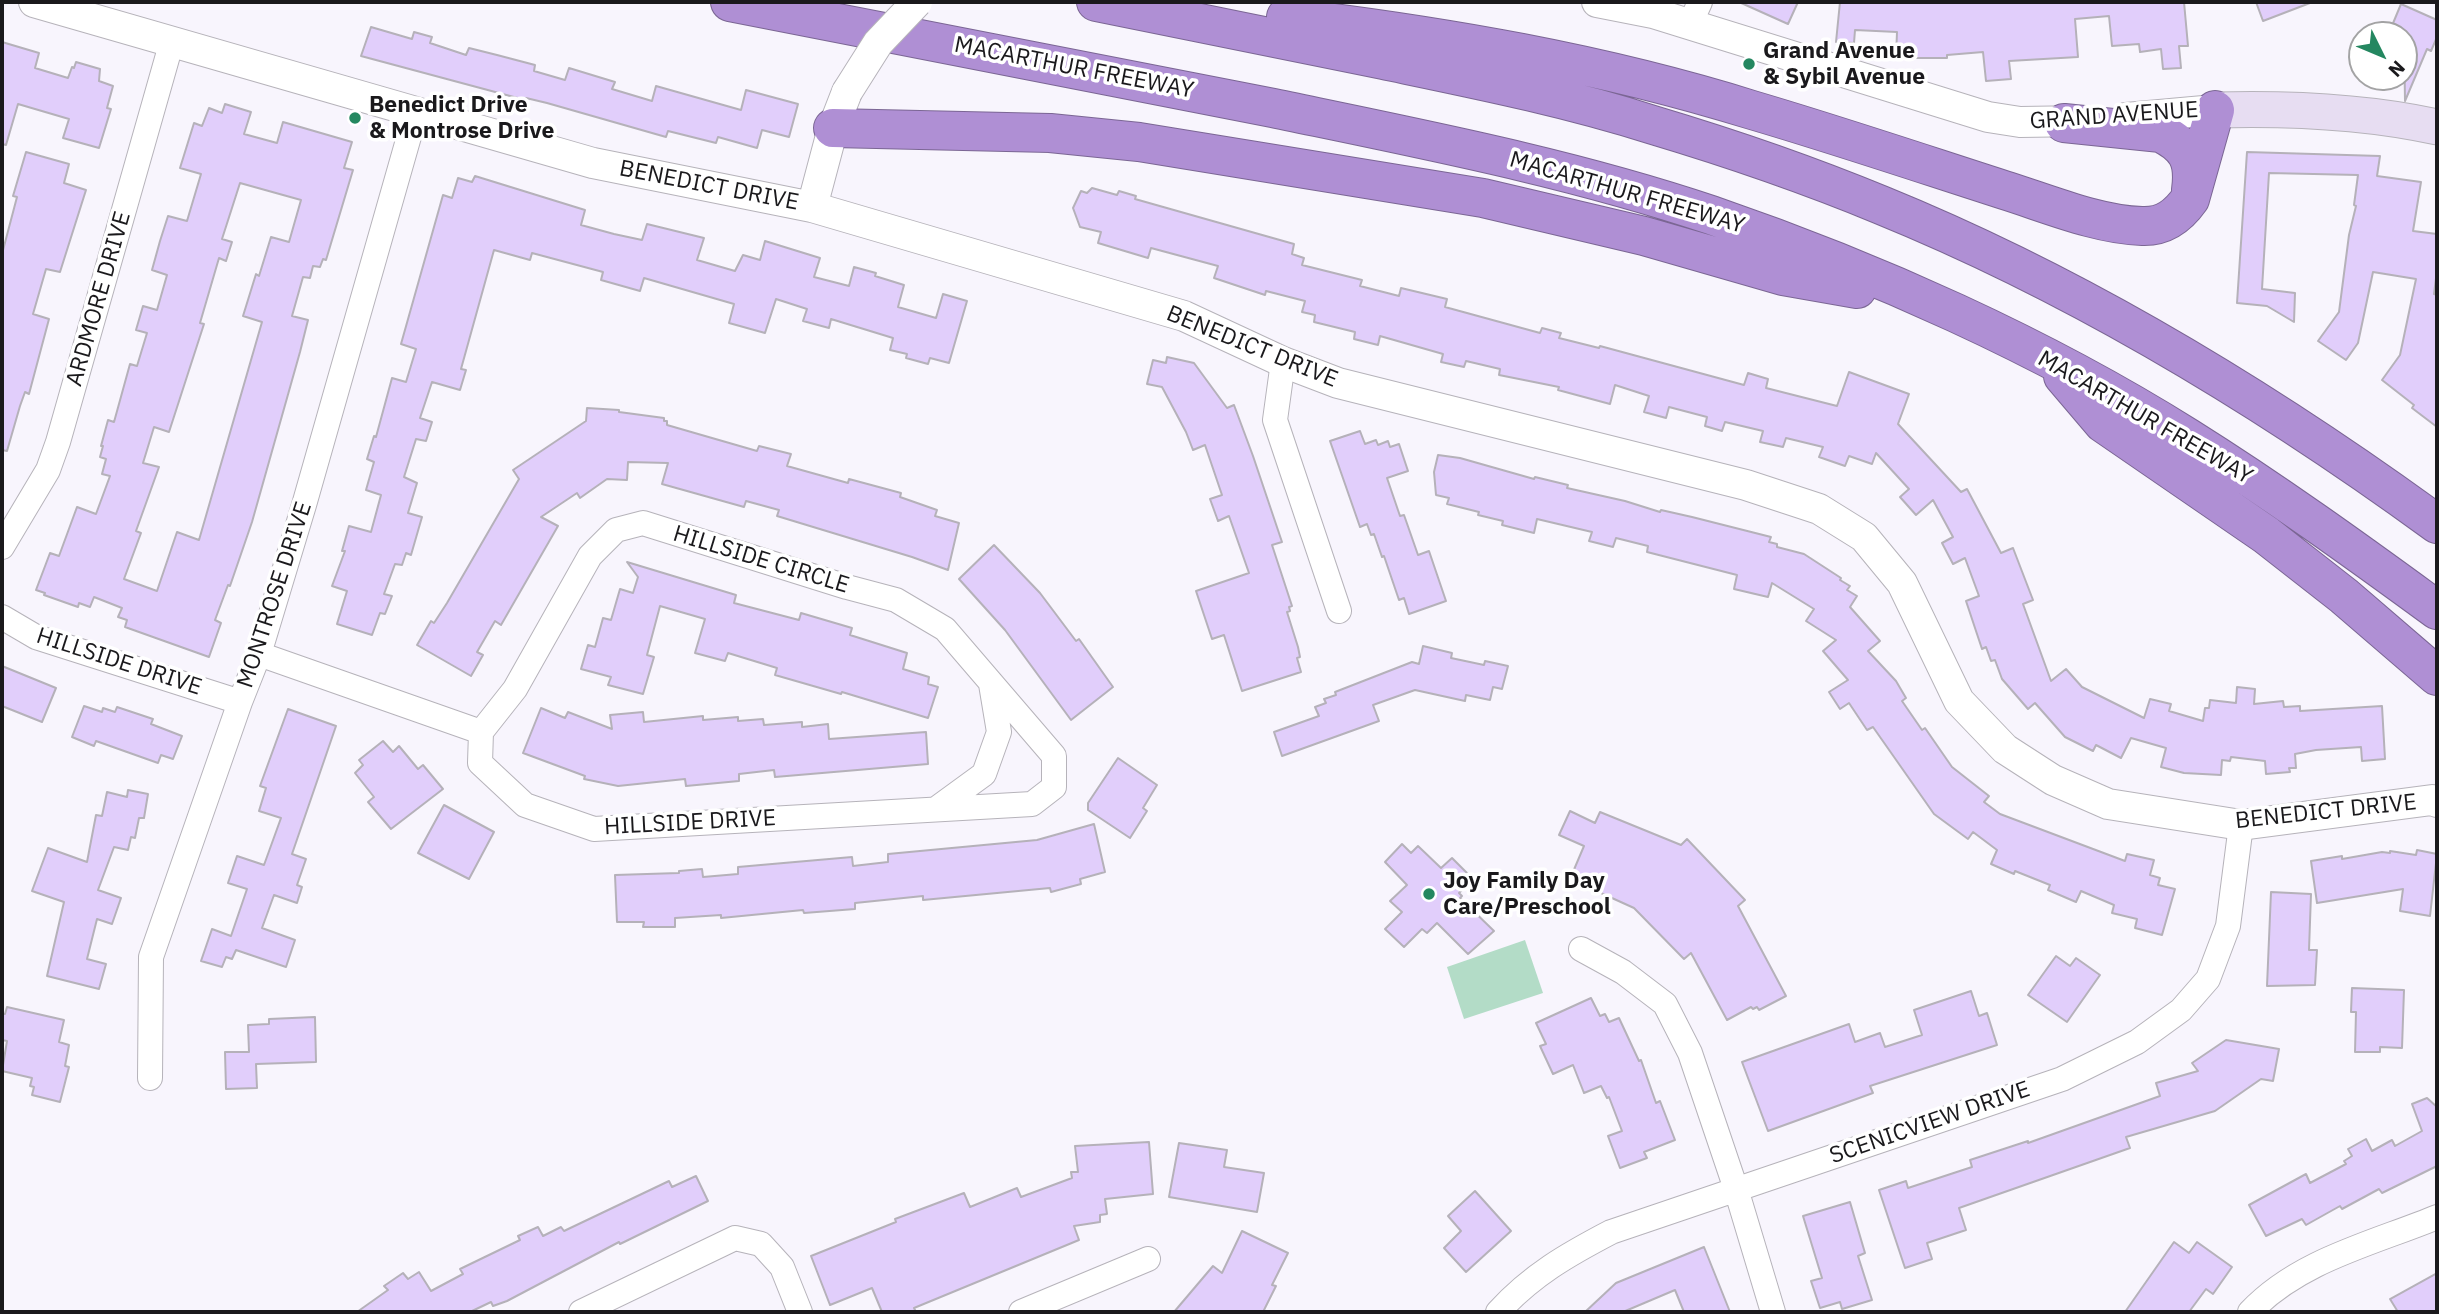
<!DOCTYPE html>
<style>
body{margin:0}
#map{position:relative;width:2439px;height:1314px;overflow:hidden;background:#f8f5fd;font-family:"IBM Plex Sans",sans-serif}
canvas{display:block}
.frame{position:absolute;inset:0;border:4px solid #1a191c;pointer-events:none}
.north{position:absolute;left:2348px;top:21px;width:70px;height:70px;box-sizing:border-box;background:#fff;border:2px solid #a3a3a4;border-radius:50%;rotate:133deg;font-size:19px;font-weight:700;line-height:28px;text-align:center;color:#1a191c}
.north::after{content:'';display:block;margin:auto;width:24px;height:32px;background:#248760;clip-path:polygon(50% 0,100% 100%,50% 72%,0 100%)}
</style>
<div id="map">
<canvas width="2439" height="1314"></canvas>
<div class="frame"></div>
<div class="north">N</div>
</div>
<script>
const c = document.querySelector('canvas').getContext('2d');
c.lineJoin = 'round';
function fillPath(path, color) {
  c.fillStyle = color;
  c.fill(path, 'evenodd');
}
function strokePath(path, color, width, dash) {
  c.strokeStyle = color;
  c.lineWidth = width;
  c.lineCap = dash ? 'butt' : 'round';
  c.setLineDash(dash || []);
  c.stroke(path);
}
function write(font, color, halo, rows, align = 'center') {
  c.font = font + ' "IBM Plex Sans",sans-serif';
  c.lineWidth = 7;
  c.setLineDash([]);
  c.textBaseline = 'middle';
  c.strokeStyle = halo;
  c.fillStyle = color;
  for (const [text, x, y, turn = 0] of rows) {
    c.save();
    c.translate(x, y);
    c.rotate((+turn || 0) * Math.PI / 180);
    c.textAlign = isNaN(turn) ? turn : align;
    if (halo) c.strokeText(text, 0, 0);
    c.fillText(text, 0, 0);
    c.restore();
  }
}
fillPath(new Path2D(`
 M1525 940 1543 993 1464 1019 1447 967Z`), '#b3dcc7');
const building = new Path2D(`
 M1739 2H1798L1788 24Z
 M1840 2H2184L2188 46H2179L2181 68 2163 69 2161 49 2140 52 2139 44 2112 46 2109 16 2075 19 2078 57 2009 61 2011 79 1986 81 1983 52 1947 55V58H1896L1897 32 1855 30 1854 43 1836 42Z
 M2256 2H2310V3L2263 21Z
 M2401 4 2437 20V37L2431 51 2427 49 2405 101 2404 35 2389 33Z
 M371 27 412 39 414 32 432 37 430 43 466 55 469 48 497 55 535 65 534 71 565 80 569 68 615 82 612 89 652 101 656 86 741 110 746 90 798 104 789 137 762 130 757 148 718 137 716 143 668 131 666 137 547 103 526 98 525 100 361 56Z
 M2 42 39 53 35 68 68 78 72 67 74 68 76 62 100 69 99 81 113 86 107 108 111 109 99 148 63 138 69 119 18 104 6 145 2 144Z
 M225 104 251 112 244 134 277 143 283 122 352 142 344 168 353 170 326 260 323 259 320 267 313 266 310 278 303 277 292 316 308 320 300 352 252 522 230 586 228 585 215 620 221 623 209 657 125 627 127 620 118 617 122 608 94 597 90 607 79 603 78 607 44 595 45 593 36 590 50 553 59 556 77 507 96 514 110 476 102 474 106 459 100 457 103 446H101L108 420 114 422 130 364 137 366 147 333 136 330 143 306 157 310 167 275 152 270 160 241 168 216 187 221 201 174 180 168 194 123 202 126 209 108 222 113ZM240 183 301 200 289 242 271 237 259 276 256 274 243 316 262 322 199 540 177 532 157 591 124 579 141 533 136 531 159 467 143 463 154 427 169 432 204 324 200 323 219 258 226 261 232 242 222 239Z
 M26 152 69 164 64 183 86 190 60 272 46 269 33 314 49 319 29 394 25 392 20 406 7 451 2 450V254L17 197 13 196Z
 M2247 152 2380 156 2377 176 2421 182 2413 231 2437 234V270L2434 294 2437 295V427L2412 408 2414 405 2382 380 2400 355 2416 279 2373 272 2358 343 2346 360 2318 341 2339 312 2349 235 2356 206 2354 205 2358 175 2269 173 2262 289 2295 293 2294 322 2267 306 2237 303Z
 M475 176 585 210 581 225 614 234 642 240 647 224 704 238 697 260 735 271 743 255 760 260 765 241 820 258 814 277 849 286 854 267 876 273 875 276 904 285 898 307 936 318 943 294 967 301 949 363 930 358 928 364 906 358 907 354 890 350 893 338 831 319 829 328 803 321 807 309 776 299 765 333 729 323 734 304 644 278 640 291 601 280 603 272 532 253 530 260 494 250 461 369 466 370 460 390 432 382 420 418 432 422 426 441 416 439 404 477 417 483 408 513 422 517 411 555 406 553 402 565 395 564 384 594 392 596 385 614 380 613 372 635 337 624 347 591 332 586 345 551H342L349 526 371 532 381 495 366 490 374 462 367 459 374 436 376 437 392 378 406 382 416 349 401 344 443 195 452 198 458 178 472 182Z
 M1092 188 1117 195 1119 191 1136 196 1135 199 1294 244 1292 254 1304 258 1302 265 1362 280 1360 286 1399 296 1401 288 1447 299 1445 307 1540 333 1542 328 1561 333 1559 338 1599 348 1600 346 1744 385 1748 373 1768 379 1766 388 1837 406 1849 372 1909 394 1898 424 1961 492 1967 489 2001 553 2013 548 2033 600 2023 604 2051 681 2066 669 2082 687 2144 718 2150 699 2171 704 2169 711 2203 721 2205 708H2209L2210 700 2236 703 2237 687 2255 689 2254 704 2283 701 2284 707 2300 706V711L2382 706 2385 759 2362 761 2361 747 2316 750 2295 754 2296 768H2289L2290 772 2266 774 2265 761 2231 757 2230 761 2222 760 2221 775 2184 773 2161 767 2166 748 2131 738 2121 758 2096 745 2093 751 2065 737 2035 703 2028 709 2002 679 1995 660 1991 661 1986 647 1982 649 1966 601 1979 596 1965 558 1953 564 1942 543 1953 537 1933 500 1916 515 1900 497 1909 489 1876 453 1872 464 1849 456 1845 466 1819 457 1823 447 1786 438 1783 447 1760 442 1763 431 1725 422 1722 431 1705 426 1707 417 1669 407 1666 418 1644 412 1649 396 1615 385 1610 404 1558 390 1559 387 1499 375 1500 369 1466 361 1464 367 1441 362 1443 354 1380 336 1378 345 1354 339 1355 332 1314 322 1315 315 1302 312 1305 301 1266 291 1265 295 1214 278 1218 266 1151 248 1148 258 1098 243 1101 232 1080 227 1073 208 1081 191 1087 193Z
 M1167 357 1194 363 1227 408 1234 405 1253 456 1282 542 1272 545 1292 606 1289 607 1290 611 1287 612 1298 647 1300 657 1297 658 1301 672 1242 691 1224 635 1212 639 1196 591 1249 573 1229 516 1218 521 1210 499 1222 495 1205 445 1193 450 1186 432 1162 387 1147 384 1153 360 1166 363Z
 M587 408 619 410V412L664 418V421H667V425L757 451 759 446 791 454 787 466 848 483 849 479 901 493 900 497 937 510 935 516 959 523 948 570 912 557 777 516 779 510 746 501 744 507 662 484 668 463 628 462 627 480 607 479 580 498 577 493 541 517 558 526 501 625 495 621 477 652 483 655 471 676 417 645 431 621 434 623 447 603 519 479 513 470 586 421Z
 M1360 431 1365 444 1376 440 1378 445 1388 441 1390 447 1399 444 1408 471 1387 478 1400 516 1404 515 1418 555 1429 551 1446 601 1409 614 1404 598 1399 600 1384 556 1382 557 1374 534 1371 535 1367 524 1360 527 1330 441Z
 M1438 455 1460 458 1534 479 1535 477 1568 485 1567 488 1625 501 1660 512 1661 510 1692 517 1771 537 1769 542 1777 544V547L1804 554 1841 578 1840 580 1850 586 1847 590 1857 596 1850 607 1880 641 1868 651 1896 681 1906 698 1902 701 1922 730 1925 728 1952 767 1989 796 1984 802 2000 814 2125 861 2127 854 2154 860 2150 875 2160 878 2158 885 2175 889 2162 935 2135 928 2137 919 2112 913 2114 905 2081 891 2076 902 2048 890 2050 885 2015 871 2014 874 1991 864 1997 850 1973 832 1968 839 1934 814 1873 727 1867 730 1849 703 1840 709 1829 692 1848 680 1823 651 1836 640 1806 621 1814 609 1772 583 1768 597 1734 589 1737 575 1647 552 1648 546 1616 538 1613 547 1589 541 1592 532 1537 519 1534 533 1502 525 1503 521 1478 515 1479 512 1447 504 1449 498 1436 495 1434 472Z
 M994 545 1040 593 1076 641 1079 639 1113 687 1071 720 1005 630 959 579Z
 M627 562 736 595 734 603 799 620 801 613 852 628 850 635 907 653 903 669 929 677 928 684 938 687 928 718 842 692 841 694 775 675 777 668 728 653 725 661 695 653 705 619 660 606 647 655 654 657 643 694 608 685 611 677 581 669 588 645 595 647 603 618 611 620 620 589 633 593 638 577Z
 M1423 646 1452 653 1451 658 1484 665 1485 661 1508 666 1502 689 1493 687 1490 700 1466 695 1465 701 1415 690 1373 705 1379 721 1282 756 1274 732 1319 716 1315 707 1326 703 1324 699 1336 695 1335 692 1412 662 1419 664Z
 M2 666 56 688 42 722 2 706Z
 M84 706 102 712 103 708 115 712 117 707 153 719 151 724 182 736 173 759 161 755 158 763 96 741 94 746 72 737Z
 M541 708 565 718 568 712 612 729 610 715 643 712 644 722 703 716V720L738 717V721L763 719 764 725 802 722V727L828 724 829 739 926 732 928 764 775 777 774 770 739 774V781L686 786 685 779 618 786 584 779 585 776 523 753Z
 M288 709 336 726 292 854 306 859 297 885 302 887 297 903 274 895 262 928 295 940 286 967 236 950 232 959 226 957 222 967 201 961 212 929 231 936 247 889 228 883 237 856 264 865 281 818 259 811 266 788 260 786Z
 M383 741 393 752 399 746 418 769 423 765 443 789 391 829 368 802 374 797 355 773 363 765 359 760Z
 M1118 758 1157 785 1143 808 1147 811 1130 838 1088 810V803Z
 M128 790 148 794 144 818H139L135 838 131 837 128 850 114 847 98 890 121 898 112 924 97 919 87 959 106 964 99 989 47 976 64 902 32 891 48 848 87 862 96 815 102 816 107 792 127 797Z
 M444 805 494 832 469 879 418 853Z
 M1570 811 1595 823 1600 812 1681 845 1687 839 1745 900 1738 906 1786 996 1759 1010 1757 1007 1753 1009 1751 1007 1727 1020 1691 953 1684 959 1634 908 1570 879 1584 846 1559 835Z
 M1094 824 1105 872 1080 879 1081 884 1051 892 1050 888 923 900V896L855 903V909L804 913 803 910 721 918V915L675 918V927H643L644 922H617L615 875 679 873V871L702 869 703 877 738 874V867L852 857 853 866 888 862V854L1037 840Z
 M1402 844 1411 853 1418 846 1441 868 1452 858 1473 879 1459 893 1462 896 1460 898 1494 931 1468 954 1437 923 1427 933 1422 929 1404 947 1385 929 1402 912 1390 901 1407 885 1385 862Z
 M2417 850 2437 854 2430 916 2400 911 2403 889 2317 903 2311 861 2342 856V859L2382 852 2390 853V851L2416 855Z
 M2271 892 2311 894 2309 950H2317L2315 985 2267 986Z
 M2056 956 2070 966 2076 958 2100 975 2067 1022 2028 995Z
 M2352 988 2404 990 2402 1048 2380 1047V1052H2355L2356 1012H2351Z
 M1971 991 1979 1016 1987 1013 1997 1045 1870 1086 1873 1093 1768 1131 1742 1062 1849 1024 1855 1042 1880 1033 1885 1047 1922 1035 1914 1010Z
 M1591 998 1600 1016 1605 1014 1609 1022 1619 1018 1639 1061 1641 1060 1656 1103 1660 1101 1675 1140 1644 1152 1647 1158 1620 1168 1608 1136 1622 1131 1609 1097 1607 1098 1601 1086 1584 1093 1573 1065 1553 1074 1540 1046 1546 1044 1536 1023Z
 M7 1007 64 1020 59 1042 69 1045 65 1066 69 1067 60 1102 32 1095 34 1087 30 1086 32 1078 2 1071 7 1041 2 1040V1014H5Z
 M315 1017 316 1062 256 1064 257 1088 226 1089 225 1052H249L248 1025 269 1024V1019Z
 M2226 1040 2279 1049 2273 1081 2261 1079 2215 1111 2126 1137 2130 1148 1959 1208 1966 1230 1927 1243 1932 1259 1905 1268 1879 1190 1906 1181 1908 1188 1972 1167 1970 1160 2028 1141V1143L2160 1096 2156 1083 2198 1071 2192 1063Z
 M2427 1098 2437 1107V1166L2382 1193 2379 1189 2342 1209 2340 1206 2306 1225 2302 1219 2266 1236 2249 1205 2306 1174 2310 1183 2346 1164 2344 1161 2352 1156 2348 1149 2366 1139 2372 1151 2392 1140 2395 1146 2422 1131 2412 1104Z
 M1149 1142 1153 1194 1105 1199 1107 1214 1100 1215V1222L1074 1226 1079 1240 914 1308 916 1312H882L872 1288 830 1305 811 1256 896 1222 895 1219 964 1193 970 1207 1017 1188 1021 1197 1072 1178 1071 1172H1078L1075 1146Z
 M1179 1143 1227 1150 1224 1167 1264 1173 1257 1212 1169 1197Z
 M696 1176 708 1201 620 1244 619 1242 507 1301 493 1306 491 1302 470 1312H357L388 1290 384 1286 403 1273 408 1279 419 1272 431 1291 463 1274 460 1269 520 1240 518 1236 538 1227 543 1236 561 1227 564 1231 669 1181 672 1187Z
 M1475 1191 1511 1231 1466 1272 1444 1248 1461 1231 1448 1216Z
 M1850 1202 1865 1253 1858 1256 1872 1300 1842 1309 1840 1302 1820 1308 1811 1281 1822 1278 1803 1216Z
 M1242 1231 1288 1253 1272 1285 1276 1286 1263 1312H1174L1213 1266 1222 1273Z
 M2174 1242 2189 1253 2197 1242 2232 1267 2213 1294 2206 1289 2189 1312H2125Z
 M1704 1247 1730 1312H1684L1675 1290 1623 1312H1585L1616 1283Z
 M2437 1273V1312H2398L2390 1299Z`);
fillPath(building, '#e1cefb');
strokePath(building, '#b5b1b9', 2);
const minor = new Path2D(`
 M1690 24 1700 2
 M1283 362 1275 420 1339 611
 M2 547 48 470 58 442 172 41
 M2 617 36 637 240 702
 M259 654 481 732 480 763 525 805 594 829 1032 804 1054 787V756L945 629 896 600 847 587 643 523 616 530 590 556 515 689 481 732
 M936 809 984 774 999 732 991 684
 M1581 949 1623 972 1665 1004 1690 1053 1736 1189 1773 1312
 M150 1078 151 957 240 702 259 654 304 505 416 112
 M581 1312 735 1238 761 1244 782 1267 800 1312
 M1021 1312 1148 1259
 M1498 1312C1532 1275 1567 1255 1611 1232L2062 1079 2137 1042 2181 1010 2208 979 2228 926 2241 825
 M2250 1312C2299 1260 2374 1243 2437 1217`);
const tertiary = new Path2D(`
 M34 2 593 163 812 207 1184 316 1283 362 1338 383 1746 485 1819 509 1864 537 1902 583 1959 701 2005 749 2053 780 2108 804 2241 825 2432 800 2437 802
 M1597 2 1653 13 1988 117 2020 122 2084 121
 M2126 118 2215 110
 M812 207 833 128 847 92`);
const secondary = new Path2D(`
 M2215 110C2289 108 2364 111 2437 127`);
const motorway = new Path2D(`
 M730 2C911 36 1092 71 1273 108 1421 139 1568 167 1711 215 1874 271 2042 346 2187 437 2273 491 2355 550 2437 610
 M1096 2C1192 21 1287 41 1383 60 1474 79 1565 97 1653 125 1730 148 1806 174 1881 205 2080 286 2264 398 2437 524
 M1286 17C1444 36 1601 63 1752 110 1837 135 1920 163 2004 190 2046 203 2098 225 2142 226 2164 227 2178 216 2190 199L2215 110
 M2064 123 2161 133C2187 146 2195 160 2191 190
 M833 128 1050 133 1139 142 1483 198 1644 236 1783 276 1857 289
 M2063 376 2103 423 2266 535 2344 596 2437 676`);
strokePath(minor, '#b6b3ba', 26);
strokePath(tertiary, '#b6b3ba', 32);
strokePath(secondary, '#b6b3ba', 37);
strokePath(motorway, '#7b6694', 40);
strokePath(minor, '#fff', 24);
strokePath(tertiary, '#fff', 30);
strokePath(secondary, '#e7ddf2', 35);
strokePath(motorway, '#af8fd4', 38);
const tertiaryBridge = new Path2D(`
 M847 92 878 43 917 2`);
strokePath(tertiaryBridge, '#b6b3ba', 32, []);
strokePath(tertiaryBridge, '#fff', 30);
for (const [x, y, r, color] of [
 [1749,64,7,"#248760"],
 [355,118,7,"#248760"],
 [1429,894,7,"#248760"]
]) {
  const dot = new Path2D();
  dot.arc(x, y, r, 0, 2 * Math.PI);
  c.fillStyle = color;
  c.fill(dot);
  strokePath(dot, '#fff', 2.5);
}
write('bold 23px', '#1a191c', '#fff', [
 ["Grand Avenue",1763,51],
 ["& Sybil Avenue",1763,77],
 ["Benedict Drive",369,105],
 ["& Montrose Drive",369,131],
 ["Joy Family Day",1443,881],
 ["Care/Preschool",1443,907]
], 'left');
write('23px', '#1a191c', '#fff', [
 ["MACARTHUR FREEWAY",1074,68,11],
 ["GRAND AVENUE",2114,116,-4],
 ["BENEDICT DRIVE",709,186,11],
 ["MACARTHUR FREEWAY",1627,193,16],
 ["ARDMORE DRIVE",99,299,-74],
 ["BENEDICT DRIVE",1252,347,22],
 ["MACARTHUR FREEWAY",2145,418,30],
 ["HILLSIDE CIRCLE",761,560,17],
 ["MONTROSE DRIVE",275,595,-72],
 ["HILLSIDE DRIVE",119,662,18],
 ["BENEDICT DRIVE",2326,812,-6],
 ["HILLSIDE DRIVE",690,823,-3],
 ["SCENICVIEW DRIVE",1930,1123,-19]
]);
</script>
